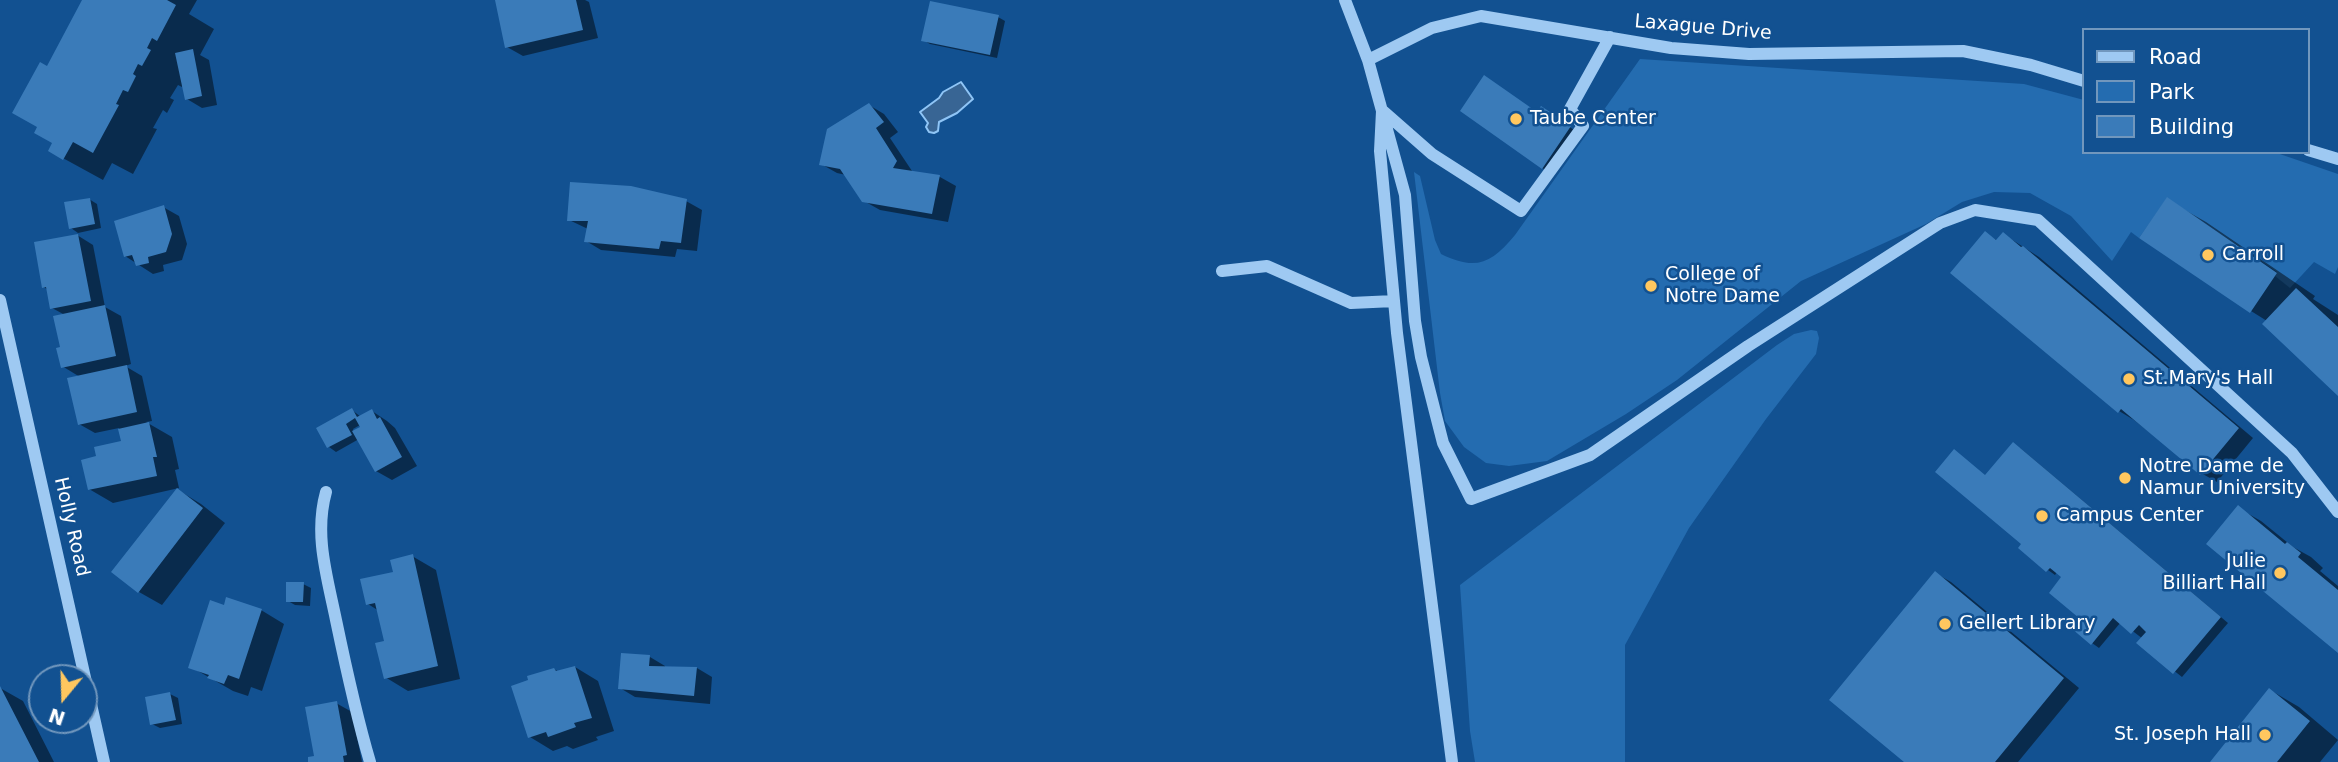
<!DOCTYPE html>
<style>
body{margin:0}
#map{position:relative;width:2338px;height:762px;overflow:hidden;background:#125191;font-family:"DejaVu Sans",sans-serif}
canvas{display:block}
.legend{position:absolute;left:2082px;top:28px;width:228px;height:126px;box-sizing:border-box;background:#125191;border:2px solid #7197bd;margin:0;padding:9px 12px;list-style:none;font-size:21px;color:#fff}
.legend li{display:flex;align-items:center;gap:14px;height:35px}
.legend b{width:35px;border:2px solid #7197bd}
.north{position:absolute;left:28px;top:664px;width:70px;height:70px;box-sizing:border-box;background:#125191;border:2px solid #7197bd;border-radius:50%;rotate:199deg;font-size:19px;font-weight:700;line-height:28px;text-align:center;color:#fff}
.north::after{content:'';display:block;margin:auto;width:24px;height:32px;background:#ffc75f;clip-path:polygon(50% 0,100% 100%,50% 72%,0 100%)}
</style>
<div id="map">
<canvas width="2338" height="762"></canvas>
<ul class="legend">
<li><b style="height:9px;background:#9ec9f2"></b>Road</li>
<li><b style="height:19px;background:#246cb0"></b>Park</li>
<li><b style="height:19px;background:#3a7bb9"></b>Building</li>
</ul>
<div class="north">N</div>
</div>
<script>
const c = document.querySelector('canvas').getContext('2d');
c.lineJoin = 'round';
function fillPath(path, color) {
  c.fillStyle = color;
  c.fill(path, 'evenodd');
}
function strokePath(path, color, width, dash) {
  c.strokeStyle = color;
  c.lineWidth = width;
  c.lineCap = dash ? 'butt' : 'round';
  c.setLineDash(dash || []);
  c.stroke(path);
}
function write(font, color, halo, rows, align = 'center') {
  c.font = font + ' "DejaVu Sans",sans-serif';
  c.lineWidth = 5;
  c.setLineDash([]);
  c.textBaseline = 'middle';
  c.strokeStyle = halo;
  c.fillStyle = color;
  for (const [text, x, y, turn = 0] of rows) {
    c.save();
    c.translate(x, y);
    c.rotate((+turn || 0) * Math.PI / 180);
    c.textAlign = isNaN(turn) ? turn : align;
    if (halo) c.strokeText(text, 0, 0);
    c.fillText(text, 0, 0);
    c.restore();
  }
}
fillPath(new Path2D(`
 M1640 59 2024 84 2084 100V152H2274L2338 174V267L2335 274 2314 262 2290 288 2275 276 2277 272 2167 198 2139 238 2131 232 2112 261 2071 216 2030 193 1994 192 1962 202 1926 224 1801 281 1677 380 1626 414 1547 461 1509 466 1486 463 1464 447 1445 421 1440 393 1414 172 1420 176 1435 240 1441 254C1476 271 1491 264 1515 235Z
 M1811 330 1817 331 1819 338 1816 354 1766 419 1689 528 1625 645V762H1475L1470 731 1460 585 1777 345 1794 334Z`), '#246cb0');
const water = new Path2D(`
 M961 82 973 99 957 113 939 122 938 131 934 133 929 132 926 127 928 123 920 112 939 98 943 92Z`);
fillPath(water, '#386594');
strokePath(water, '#8fc5f6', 2);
fillPath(new Path2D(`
 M84 0H197L189 14 214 29 200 55 209 60 217 105 202 108 187 99 183 83 182 87 178 85 170 98 174 100 167 113 163 110 153 128 157 129 133 174 112 163 103 180 50 151 54 143 47 68Z
 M497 0H585L589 2 598 38 523 56 507 47Z
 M998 17 1005 21 997 58 930 44 923 40Z
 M869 105 884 114 898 132 890 138 912 171 911 173 940 177 956 186 948 222 880 210 864 201 846 175 837 173 821 164Z
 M1549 113 1577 132 1550 172 1542 168Z
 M89 199 97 204 101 228 78 233 71 228Z
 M2167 200 2206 222 2315 296 2313 299 2338 315V394L2267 321 2251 311Z
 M686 201 702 210 697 251 677 249 675 257 601 250 586 241 588 229 569 220Z
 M163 207 179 216 187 244 182 260 163 265 164 271 153 274 125 256Z
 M1986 234 1998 241 2003 234 2039 257 2253 438 2217 482 2201 473 2134 420 2119 411Z
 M77 235 93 245 105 307 121 316 131 364 125 366 142 376 152 421 146 422 172 437 179 469 175 470 179 488 113 503 89 489 98 458 123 442 119 428 95 433 79 424 80 377 62 366 65 315 52 308 48 290 44 287Z
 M352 410 361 417 372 411 387 421 395 428 417 466 392 480 376 471 359 439 336 452 329 447 318 428ZM360 425 362 428 354 432 353 429Z
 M2020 448 2228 623 2182 677 2139 643 2143 639 2121 622 2099 648 2092 643 2064 577 2057 572 2055 575 2048 570 2024 543 1986 476Z
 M178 490 201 504 225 523 162 605 139 592Z
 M2238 508 2261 521 2293 547 2311 557 2323 568 2320 571 2338 586V651Z
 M412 556 436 570 460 679 408 691 385 677 386 642 379 611 368 604Z
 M1935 573 1951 582 2079 688 2018 762H1907Z
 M303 584 311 588 310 606 295 605 288 601Z
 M225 607 261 610 284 624 262 691 251 687 248 696 233 691 191 667Z
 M650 657 665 666V669L697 668 712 677 710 704 635 697 620 688Z
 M575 667 598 681 614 731 596 737 598 740 573 749 567 746 553 751 530 737V681L554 669 559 672Z
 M0 688 23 701 54 762H0Z
 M2270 690 2299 707 2338 740 2320 762H2212Z
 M170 694 178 698 182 724 160 728 152 724Z
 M336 703 352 712 362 762H310L316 758Z`), '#0007');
fillPath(new Path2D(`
 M82 0H167L176 5 157 41 152 38 147 48 151 50 142 66 138 64 133 74 136 76 128 92 123 90 116 104 119 105 93 153 73 142 63 160 48 151 52 143 34 133 37 127 12 113 40 62 47 66Z
 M495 0H576L583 30 505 48Z
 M930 1 999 15 990 55 921 41Z
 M193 49 202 96 185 100 175 53Z
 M1484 75 1537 112 1541 106 1571 126 1542 169 1460 111Z
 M869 103 884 122 876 128 897 161 893 168 940 175 932 214 862 202 840 169 819 165 827 129Z
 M570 182 631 186 687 199 681 243 661 241 659 249 584 242 588 221H567Z
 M2167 197 2277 273 2250 313 2139 238Z
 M90 198 95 224 69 229 64 202Z
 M164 205 172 234 166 252 148 257 149 263 136 266 132 255 124 257 114 221Z
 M1985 231 1996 240 2003 232 2021 247 2023 246 2239 428 2200 475 2121 409 2118 413 1950 273Z
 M78 234 91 301 50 309 46 287 42 288 34 242Z
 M2296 288 2338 327V396L2262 324Z
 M105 305 116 356 61 368 56 348 60 347 53 316Z
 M127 365 137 412 78 425 67 378Z
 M352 408 357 417 372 409 377 419 380 417 402 457 375 472 352 431 360 427 355 418 346 424 352 435 327 448 316 428Z
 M149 422 157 457H153L157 476 88 490 81 460 96 456 94 447 121 441 118 429Z
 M2013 442 2221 617 2173 674 2136 643 2146 632 2139 625 2131 634 2113 618 2091 645 2071 628 2079 618 2049 593 2061 577 2050 568 2046 572 2018 548 2021 544 1935 472 1954 449 1985 475Z
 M177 488 203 508 138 593 111 572Z
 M2238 505 2285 544 2287 542 2301 553 2298 557 2338 590V653L2206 544Z
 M413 554 438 666 384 679 375 643 384 641 375 603 366 605 360 579 393 572 390 560Z
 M1935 571 2064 678 1995 762H1904L1829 700Z
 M286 582H304L303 602H286Z
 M226 597 262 609 239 679 228 675 224 684 207 678 209 675 188 668 210 600 224 605Z
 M621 653 650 655 649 666 697 667 694 696 618 689Z
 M575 666 592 718 574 723 576 727 548 737 546 732 528 738 511 686 528 680 527 676 554 668 556 671Z
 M0 686 39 762H0Z
 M2269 688 2310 721 2277 762H2210Z
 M170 692 176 720 150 725 145 697Z
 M337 701 347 755 343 756 344 762H308V757L314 756 305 707Z`), '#3a7bb9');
strokePath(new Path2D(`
 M1345 0 1368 60 1382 111 1380 151 1397 333 1452 762
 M1368 60 1432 28 1481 16 1671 48 1749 54 1963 51 2031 65 2084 81
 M1382 111 1405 195 1415 321 1421 357 1443 443 1471 499 1590 455 1748 346 1940 223 1975 210 2038 220 2292 453 2338 512
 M1383 111 1432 154 1521 211 1583 126 1570 109 1610 37
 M2308 150 2338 159
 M1222 271 1267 266 1351 303 1394 301
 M0 300 104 762
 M326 492C314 535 327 576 336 620 346 668 356 715 370 762`), '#9ec9f2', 12);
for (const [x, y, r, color] of [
 [1516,119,7,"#ffc75f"],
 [2208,255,7,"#ffc75f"],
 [1651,286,7,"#ffc75f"],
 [2129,379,7,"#ffc75f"],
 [2125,478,7,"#ffc75f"],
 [2042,516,7,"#ffc75f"],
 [2280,573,7,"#ffc75f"],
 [1945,624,7,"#ffc75f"],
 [2265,735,7,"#ffc75f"]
]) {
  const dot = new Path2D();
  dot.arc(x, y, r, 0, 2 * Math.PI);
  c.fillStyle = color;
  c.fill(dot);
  strokePath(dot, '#125191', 2.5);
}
write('19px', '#fff', '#125191', [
 ["Laxague Drive",1703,28,5],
 ["Holly Road",71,527,77]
]);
write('19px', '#fff', '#125191', [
 ["Taube Center",1530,119],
 ["Carroll",2222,255],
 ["College of",1665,275],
 ["Notre Dame",1665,297],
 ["St.Mary's Hall",2143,379],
 ["Notre Dame de",2139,467],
 ["Namur University",2139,489],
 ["Campus Center",2056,516],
 ["Julie",2266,562,"right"],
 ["Billiart Hall",2266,584,"right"],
 ["Gellert Library",1959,624],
 ["St. Joseph Hall",2251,735,"right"]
], 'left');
</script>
